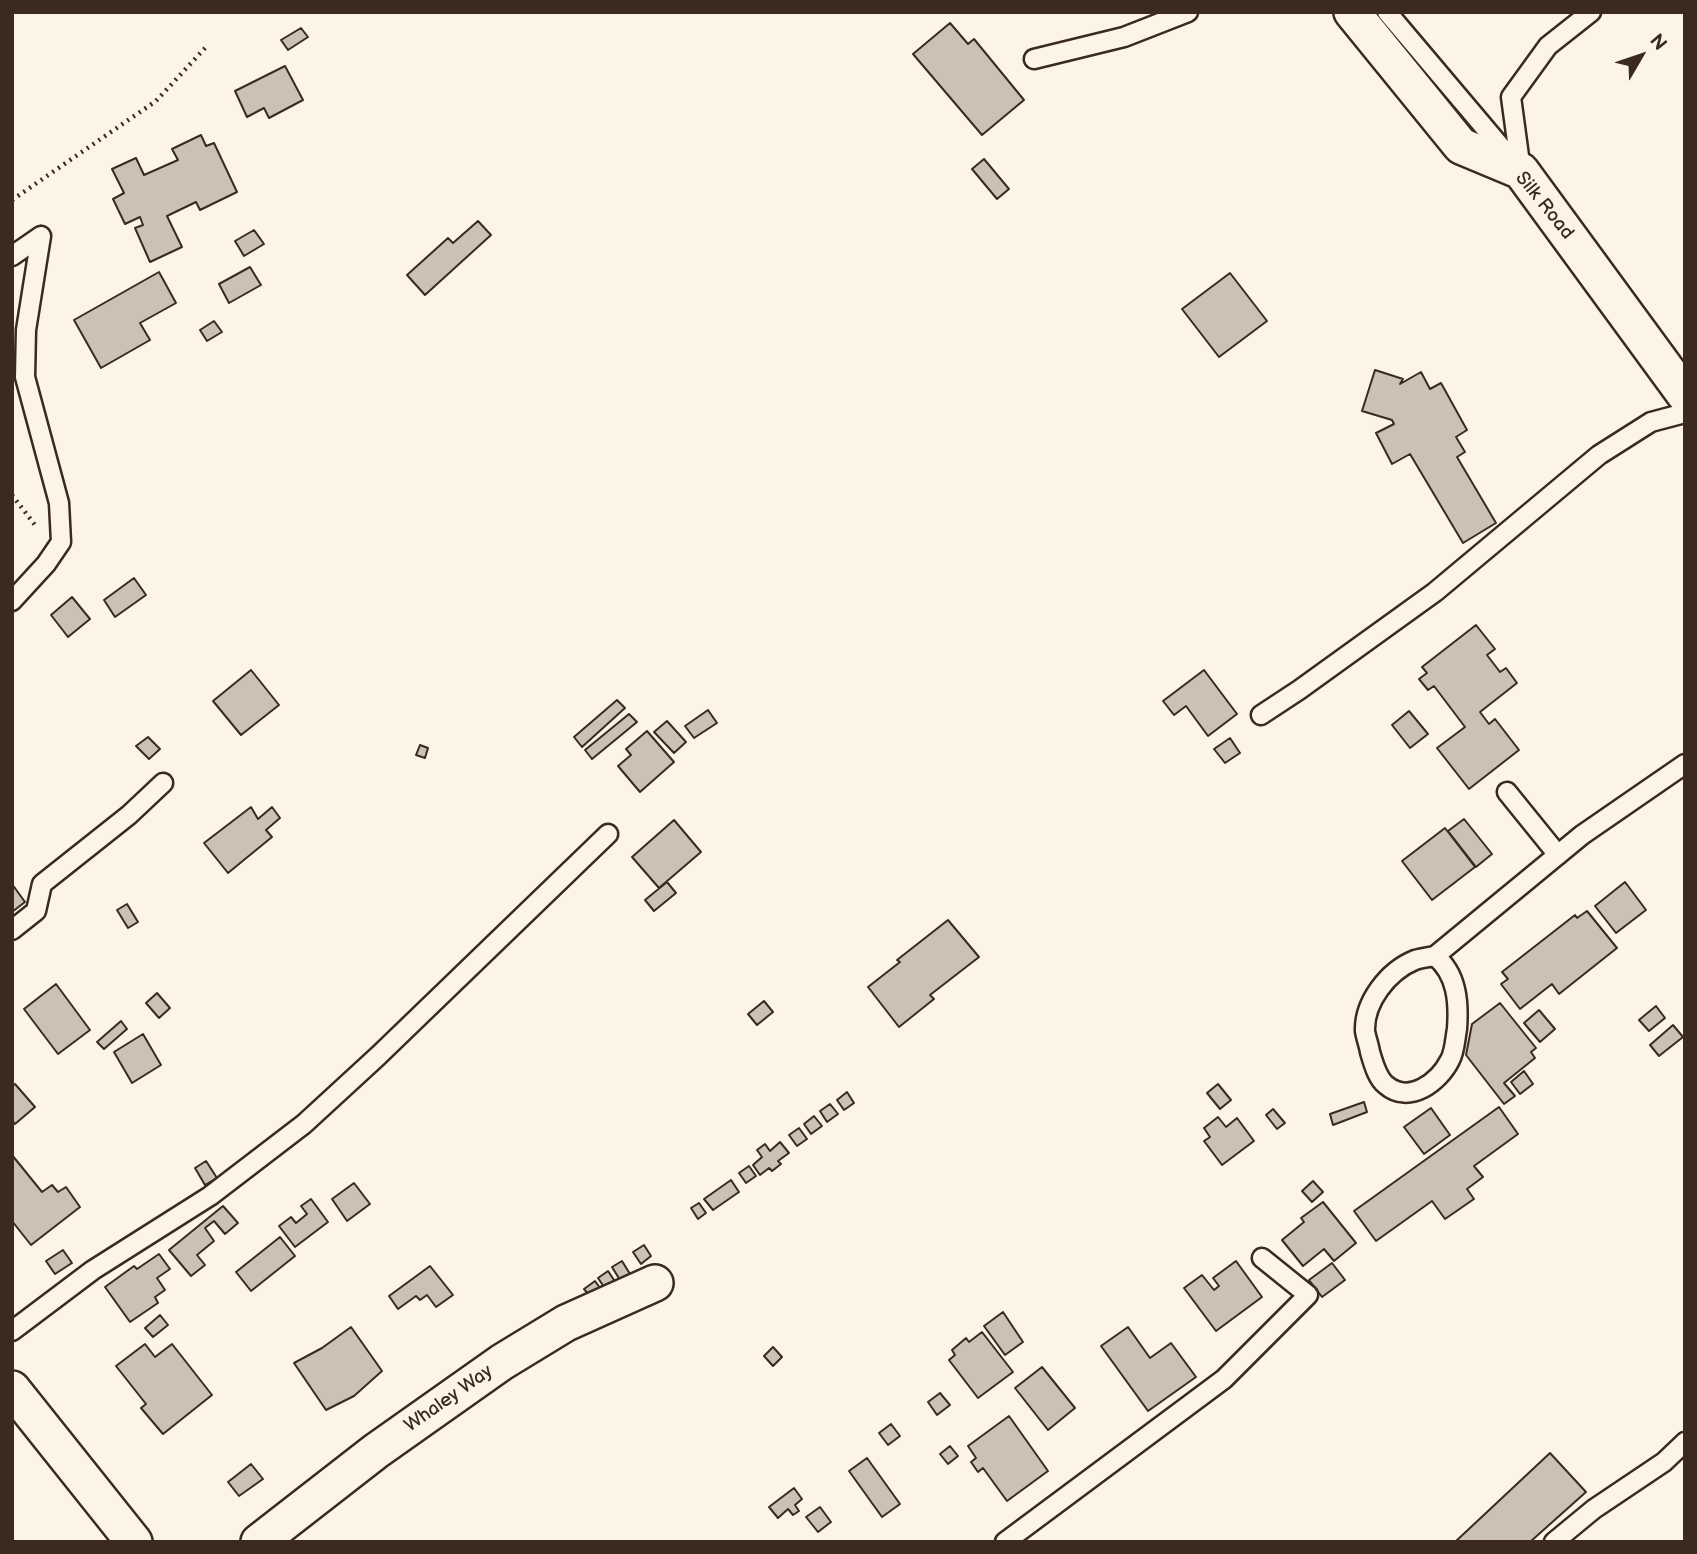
<!DOCTYPE html>
<style>
body{margin:0}
#map{position:relative;width:1697px;height:1554px;overflow:hidden;background:#fcf5e5;font-family:"Balsamiq Sans",sans-serif}
canvas{display:block}
.frame{position:absolute;inset:0;border:14px solid #3b2a1e;pointer-events:none}
.north{position:absolute;left:1606px;top:21px;width:70px;height:70px;-webkit-text-stroke:5px #fcf5e5;paint-order:stroke;rotate:51deg;font-size:19px;font-weight:700;line-height:28px;text-align:center;color:#3b2a1e}
.north::after{content:'';display:block;margin:auto;width:24px;height:32px;background:#3b2a1e;clip-path:polygon(50% 0,100% 100%,50% 72%,0 100%)}
</style>
<div id="map">
<canvas width="1697" height="1554"></canvas>
<div class="frame"></div>
<div class="north">N</div>
</div>
<script>
const c = document.querySelector('canvas').getContext('2d');
c.lineJoin = 'round';
function fillPath(path, color) {
  c.fillStyle = color;
  c.fill(path, 'evenodd');
}
function strokePath(path, color, width, dash) {
  c.strokeStyle = color;
  c.lineWidth = width;
  c.lineCap = dash ? 'butt' : 'round';
  c.setLineDash(dash || []);
  c.stroke(path);
}
function write(font, color, halo, rows, align = 'center') {
  c.font = font + ' "Balsamiq Sans",sans-serif';
  c.lineWidth = 7;
  c.setLineDash([]);
  c.textBaseline = 'middle';
  c.strokeStyle = halo;
  c.fillStyle = color;
  for (const [text, x, y, turn = 0] of rows) {
    c.save();
    c.translate(x, y);
    c.rotate((+turn || 0) * Math.PI / 180);
    c.textAlign = isNaN(turn) ? turn : align;
    if (halo) c.strokeText(text, 0, 0);
    c.fillText(text, 0, 0);
    c.restore();
  }
}
const building = new Path2D(`
 M950 23 968 44 974 39 1024 100 982 135 913 54Z
 M301 28 308 37 288 50 281 40Z
 M285 66 303 100 269 118 264 108 247 117 235 91Z
 M201 135 206 146 214 143 237 192 200 210 196 202 167 216 182 247 150 262 135 228 143 225 140 217 125 224 113 199 124 193 112 169 136 158 144 175 178 160 172 149Z
 M984 159 1009 189 997 199 972 169Z
 M478 221 491 235 425 295 407 275 448 238 453 243Z
 M254 230 264 244 244 256 235 241Z
 M250 267 261 285 229 303 219 284Z
 M159 272 176 303 140 323 150 340 101 368 74 320Z
 M1230 273 1267 321 1219 357 1182 309Z
 M214 321 222 332 207 341 200 330Z
 M1375 370 1403 379 1400 384 1421 372 1430 389 1441 383 1467 430 1456 437 1465 452 1457 457 1496 523 1463 543 1410 454 1392 464 1376 433 1394 424 1392 420 1362 411Z
 M134 578 146 595 115 617 104 600Z
 M72 597 90 619 68 637 51 615Z
 M1476 625 1495 649 1487 655 1500 672 1506 668 1517 683 1480 712 1489 724 1495 719 1519 750 1469 789 1437 748 1465 727 1434 686 1428 690 1419 679 1427 673 1422 667Z
 M251 670 279 705 241 735 213 701Z
 M1204 670 1237 714 1208 736 1186 706 1174 715 1163 701Z
 M617 700 625 708 582 747 574 737Z
 M708 710 717 723 694 738 685 726Z
 M1409 711 1428 734 1410 748 1392 725Z
 M629 714 637 722 592 759 585 750Z
 M667 721 686 742 674 753 654 732Z
 M647 731 674 762 640 792 618 766 631 755 626 749Z
 M148 737 160 749 149 759 136 746Z
 M1230 738 1240 753 1225 763 1214 749Z
 M420 745 428 748 425 758 416 755Z
 M251 807 258 819 272 807 280 818 266 830 272 837 228 873 204 843Z
 M1464 819 1492 854 1476 867 1448 831Z
 M674 820 701 852 659 888 632 857Z
 M1445 828 1475 867 1432 900 1402 861Z
 M667 882 676 893 654 911 645 900Z
 M1625 882 1646 910 1616 933 1595 906Z
 M12 884 25 902 12 912Z
 M127 904 138 922 128 928 117 910Z
 M1587 911 1617 948 1559 994 1552 984 1520 1009 1501 984 1508 979 1502 972 1575 915 1577 918Z
 M948 920 979 957 930 995 934 999 899 1027 868 987 900 962 897 960Z
 M56 984 90 1030 58 1054 24 1009Z
 M157 993 170 1008 159 1018 146 1003Z
 M764 1001 773 1012 757 1025 748 1014Z
 M1500 1003 1536 1048 1531 1052 1535 1058 1504 1083 1515 1096 1504 1104 1466 1055 1472 1024Z
 M1656 1006 1665 1018 1649 1031 1639 1020Z
 M1539 1010 1555 1029 1540 1042 1524 1023Z
 M121 1021 127 1029 104 1049 97 1042Z
 M1673 1025 1683 1037 1659 1056 1650 1045Z
 M143 1034 161 1065 132 1083 114 1052Z
 M1524 1071 1533 1084 1520 1094 1511 1082Z
 M15 1084 35 1107 15 1124 12 1120V1086Z
 M1218 1084 1231 1100 1220 1109 1207 1093Z
 M847 1092 854 1103 844 1110 837 1100Z
 M1364 1102 1367 1112 1333 1125 1330 1114Z
 M830 1104 838 1114 827 1122 820 1111Z
 M1499 1107 1518 1134 1474 1166 1483 1177 1467 1189 1474 1199 1445 1219 1432 1201 1376 1241 1354 1211Z
 M1431 1108 1450 1135 1424 1154 1404 1127Z
 M1273 1109 1285 1123 1277 1129 1266 1115Z
 M814 1116 822 1126 811 1134 804 1124Z
 M1218 1117 1226 1127 1237 1118 1254 1141 1222 1165 1204 1141 1210 1137 1204 1128Z
 M799 1128 807 1139 797 1146 789 1135Z
 M780 1142 789 1153 778 1161 781 1164 772 1171 769 1168 760 1175 753 1165 762 1157 757 1150 765 1144 770 1151Z
 M12 1155 42 1192 52 1185 58 1192 66 1187 80 1207 31 1245 12 1221Z
 M206 1161 217 1178 205 1185 195 1168Z
 M749 1166 756 1176 746 1183 739 1173Z
 M731 1180 739 1192 713 1210 704 1199Z
 M1313 1181 1323 1192 1312 1202 1302 1191Z
 M354 1183 370 1204 347 1221 332 1199Z
 M311 1199 328 1222 295 1247 279 1226 291 1217 296 1223 307 1214 301 1206Z
 M1323 1202 1356 1243 1334 1261 1324 1249 1303 1266 1282 1240 1304 1222 1301 1218Z
 M699 1203 706 1213 698 1219 691 1208Z
 M223 1206 238 1223 225 1234 214 1221 205 1228 214 1241 197 1255 205 1265 191 1276 169 1250Z
 M280 1237 295 1256 251 1291 236 1272Z
 M644 1245 651 1256 641 1264 633 1252Z
 M63 1250 72 1263 55 1274 46 1261Z
 M159 1254 170 1269 157 1278 165 1290 155 1297 158 1303 130 1322 105 1287 134 1266 137 1269Z
 M622 1261 630 1274 620 1280 612 1267Z
 M1236 1261 1262 1297 1216 1331 1184 1288 1202 1275 1214 1290 1219 1286 1213 1278Z
 M1332 1263 1345 1280 1322 1297 1309 1280Z
 M430 1266 453 1295 436 1307 427 1295 420 1300 416 1296 398 1309 389 1296Z
 M608 1271 616 1283 606 1290 598 1278Z
 M595 1281 603 1292 593 1300 584 1289Z
 M1003 1312 1023 1342 1005 1355 984 1326Z
 M160 1315 168 1325 153 1337 145 1328Z
 M351 1327 382 1371 354 1396 326 1410 294 1363 322 1348Z
 M1128 1327 1150 1358 1171 1343 1196 1377 1148 1411 1101 1346Z
 M982 1332 1013 1372 978 1398 949 1360 955 1355 952 1350 966 1338 969 1342Z
 M145 1344 155 1357 172 1344 212 1395 163 1434 141 1408 146 1404 116 1366Z
 M773 1347 782 1357 773 1366 764 1356Z
 M1042 1367 1075 1408 1048 1430 1015 1388Z
 M940 1393 950 1405 937 1415 928 1402Z
 M1009 1416 1048 1471 1007 1501 983 1468 978 1472 971 1462 976 1458 968 1446Z
 M891 1424 900 1436 888 1445 879 1433Z
 M950 1446 958 1456 948 1464 940 1454Z
 M1550 1453 1586 1492 1530 1542H1455Z
 M867 1458 900 1504 882 1517 849 1471Z
 M251 1464 263 1479 239 1496 228 1482Z
 M794 1488 802 1499 795 1505 799 1511 793 1515 788 1509 778 1518 769 1507Z
 M820 1507 831 1522 818 1532 806 1517Z`);
fillPath(building, '#ccc2b3');
strokePath(building, '#3b2a1e', 2);
const service = new Path2D(`
 M1387 12 1512 160
 M1034 59 1124 37 1188 12
 M1521 171 1511 97 1548 46 1591 12
 M12 256 41 236
 M12 601 46 564 61 542 59 503 25 377 26 330 41 236
 M1261 715 1299 690 1435 592 1599 455 1651 422 1685 413
 M1507 792 1558 855
 M12 930 36 911 42 884 129 815 163 783
 M1435 956C1457 974 1459 1002 1457 1029 1455 1039 1455 1051 1450 1060 1439 1082 1409 1105 1386 1085 1377 1078 1373 1062 1370 1052 1369 1045 1366 1038 1365 1031 1364 1002 1388 971 1415 960 1421 958 1429 957 1435 956L1582 835 1685 764
 M12 1331 93 1270 210 1196 304 1124 378 1056 608 834
 M1005 1542 1224 1379 1308 1295 1262 1258
 M1554 1542 1594 1509 1664 1462 1685 1442`);
const minor = new Path2D(`
 M1352 12 1461 146 1521 171 1685 395
 M12 1389 134 1542
 M259 1542 376 1451 502 1362 566 1323 655 1283`);
strokePath(service, '#3b2a1e', 23);
strokePath(minor, '#3b2a1e', 40);
strokePath(new Path2D(`
 M12 200 156 101 206 47
 M12 495 35 525`), '#3b2a1e', 4.5, [2, 5]);
strokePath(service, '#fcf5e5', 18);
strokePath(minor, '#fcf5e5', 35);
write('19px', '#3b2a1e', '#fcf5e5', [
 ["Silk Road",1544,206,51],
 ["Whaley Way",449,1399,-35]
]);
</script>
